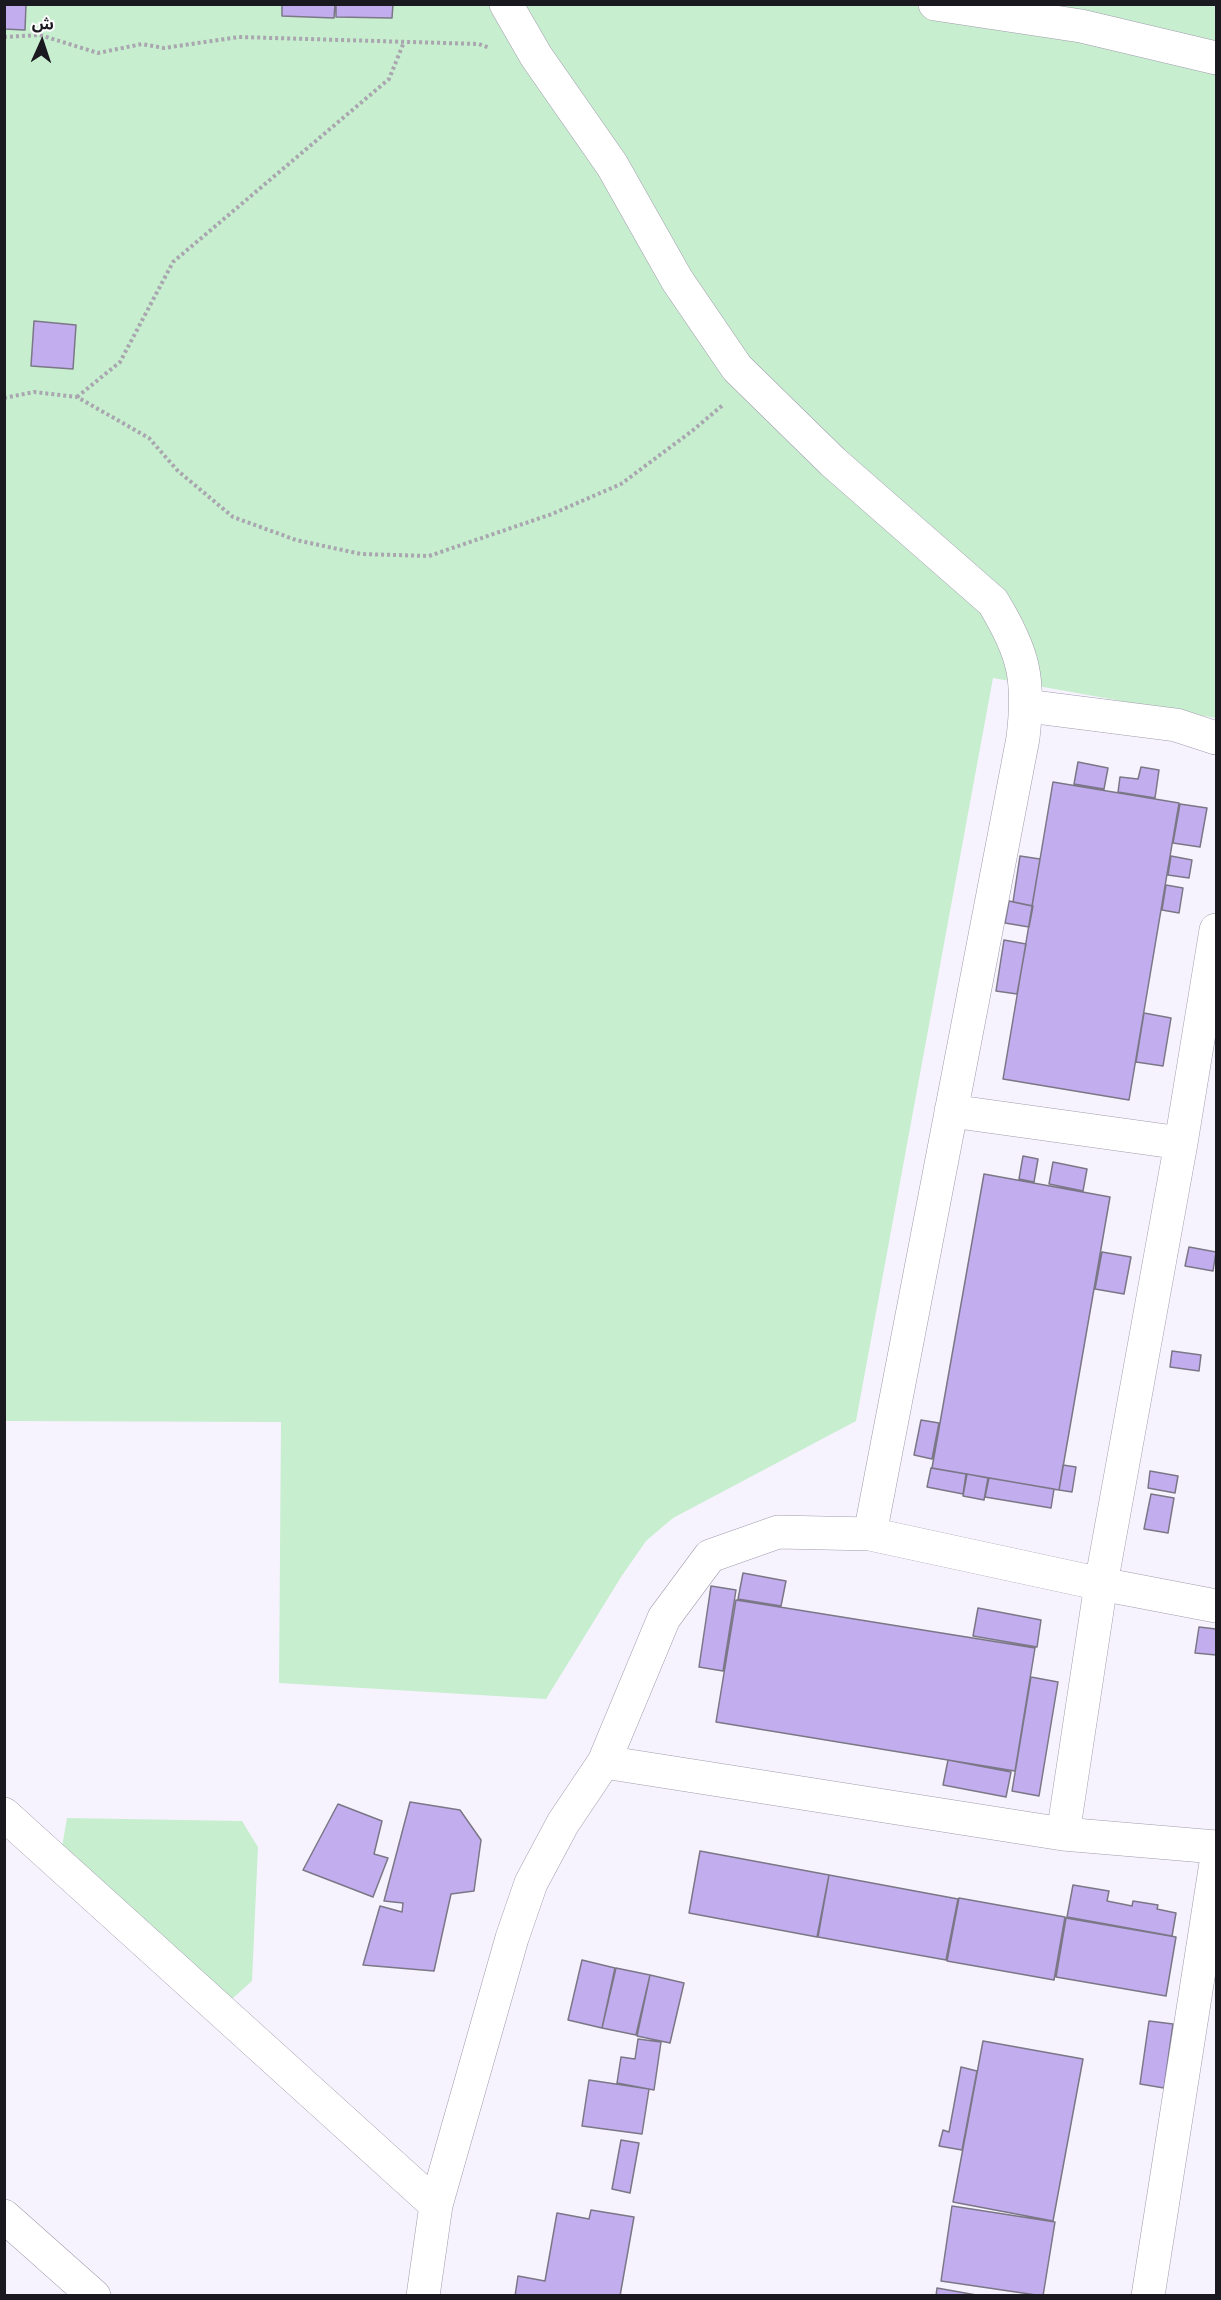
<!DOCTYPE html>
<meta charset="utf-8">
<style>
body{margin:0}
#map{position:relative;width:1221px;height:2300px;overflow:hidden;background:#f7f3fe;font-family:Montserrat,"Noto Sans Arabic",sans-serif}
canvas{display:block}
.frame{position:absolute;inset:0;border:6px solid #1a191f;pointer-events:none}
.north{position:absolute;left:12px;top:12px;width:60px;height:60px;-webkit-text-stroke:4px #fff;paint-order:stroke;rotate:3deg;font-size:16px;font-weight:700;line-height:24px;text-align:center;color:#1a191f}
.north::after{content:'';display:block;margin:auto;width:21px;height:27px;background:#1a191f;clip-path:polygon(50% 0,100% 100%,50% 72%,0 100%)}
</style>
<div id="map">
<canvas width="1221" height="2300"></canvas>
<div class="frame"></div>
<div class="north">ش</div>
</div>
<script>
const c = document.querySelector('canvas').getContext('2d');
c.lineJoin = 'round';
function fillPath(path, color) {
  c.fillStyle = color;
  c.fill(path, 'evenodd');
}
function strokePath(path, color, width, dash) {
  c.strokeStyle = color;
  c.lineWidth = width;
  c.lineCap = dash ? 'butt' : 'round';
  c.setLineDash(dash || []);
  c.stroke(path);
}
fillPath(new Path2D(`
 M5 5H1216V718L993 678 856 1421 673 1518 646 1541 621 1577 546 1699 279 1683 281 1422 5 1421Z
 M67 1818 242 1821 258 1847 252 1981 231 2000 62 1847Z`), '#c7eecf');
const building = new Path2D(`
 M4 4H26L25 30 4 29Z
 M282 4H335L334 18 282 16Z
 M336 4H393L392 18 336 17Z
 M34 321 76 325 73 369 31 366Z
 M1078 762 1108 768 1104 789 1074 784Z
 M1141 767 1159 770 1155 798 1118 792 1120 777 1138 779Z
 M1053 782 1179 803 1129 1100 1003 1079Z
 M1180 804 1207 808 1200 847 1173 843Z
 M1020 856 1040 859 1032 906 1013 902Z
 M1171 856 1192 860 1189 878 1168 875Z
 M1166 885 1183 888 1179 913 1162 910Z
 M1009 901 1033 906 1029 927 1005 923Z
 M1004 940 1026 944 1017 994 996 991Z
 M1144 1013 1171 1018 1163 1066 1136 1062Z
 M1023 1156 1038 1159 1034 1182 1019 1179Z
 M1053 1162 1087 1169 1083 1191 1049 1184Z
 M984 1174 1110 1197 1059 1490 932 1468Z
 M1189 1247 1216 1252 1213 1271 1185 1266Z
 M1102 1252 1131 1257 1124 1294 1095 1289Z
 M1172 1351 1201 1355 1199 1371 1170 1367Z
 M921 1420 939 1423 932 1459 914 1455Z
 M1063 1465 1076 1467 1072 1492 1059 1490Z
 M931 1468 966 1474 963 1494 927 1487Z
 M1150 1471 1178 1476 1175 1493 1148 1488Z
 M967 1474 988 1478 984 1500 963 1496Z
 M989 1478 1054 1489 1051 1508 985 1497Z
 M1151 1494 1174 1498 1168 1533 1144 1529Z
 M743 1573 786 1581 781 1606 738 1599Z
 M711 1586 736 1590 723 1671 699 1667Z
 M736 1600 1035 1648 1015 1771 716 1722Z
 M978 1608 1041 1620 1037 1647 973 1636Z
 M1199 1627 1216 1629V1655L1195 1653Z
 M1031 1677 1058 1682 1039 1796 1012 1791Z
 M948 1760 1011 1772 1006 1797 943 1785Z
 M410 1802 460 1810 481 1840 474 1891 451 1894 434 1971 363 1965 380 1906 402 1912 403 1903 384 1901Z
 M338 1804 382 1821 374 1854 388 1858 373 1897 303 1870Z
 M700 1851 829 1875 817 1937 689 1913Z
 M829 1875 958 1899 946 1960 818 1937Z
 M1073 1885 1109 1891 1107 1901 1132 1906 1133 1901 1158 1905 1157 1909 1176 1913 1172 1936 1067 1917Z
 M959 1898 1065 1917 1054 1980 947 1961Z
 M1066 1918 1176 1937 1166 1996 1056 1977Z
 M582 1960 615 1968 602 2028 568 2020Z
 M616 1968 650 1975 636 2035 602 2028Z
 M650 1975 684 1983 670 2043 637 2036Z
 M1149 2021 1173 2024 1164 2088 1140 2084Z
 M638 2039 661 2042 654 2090 617 2083 621 2057 635 2059Z
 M983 2041 1083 2059 1053 2221 953 2202Z
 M961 2067 977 2071 962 2150 939 2146 943 2130 949 2132Z
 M589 2080 649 2089 642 2134 582 2126Z
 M621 2140 639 2143 630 2193 612 2189Z
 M952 2206 1055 2222 1043 2296 941 2281Z
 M591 2210 634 2217 620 2296H515L518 2276 545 2281 557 2213 589 2219Z
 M937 2288 982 2296H936Z`);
fillPath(building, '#c2adef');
strokePath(building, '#7b7786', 1.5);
const minor = new Path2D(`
 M506 4 536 56 612 165 677 280 737 368 833 462 993 602C1024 653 1030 679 1023 738L870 1534
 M935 4 1081 26 1216 58
 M1027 706 1176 725 1216 738
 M951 1111 1181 1143
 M604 1762 1063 1834 1216 1847
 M4 1814 436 2205
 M1063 1834 1101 1584 1181 1143 1216 930
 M4 2216 94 2296
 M423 2296 436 2205 512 1938 531 1883 563 1823 604 1762 664 1618 710 1556 778 1532 870 1534 1101 1584 1216 1606
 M1148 2296 1216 1863`);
strokePath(minor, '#a19cad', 34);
strokePath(new Path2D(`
 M4 37 40 35 98 53 142 44 164 48 239 37 479 44 490 48
 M77 397 120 362 173 262 389 79 404 42
 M4 398 34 392 77 397 149 438 178 471 233 517 296 540 361 554 429 556 552 514 621 484 692 431 724 404`), '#a9a6af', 4, [3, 3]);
strokePath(minor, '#fff', 33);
</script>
